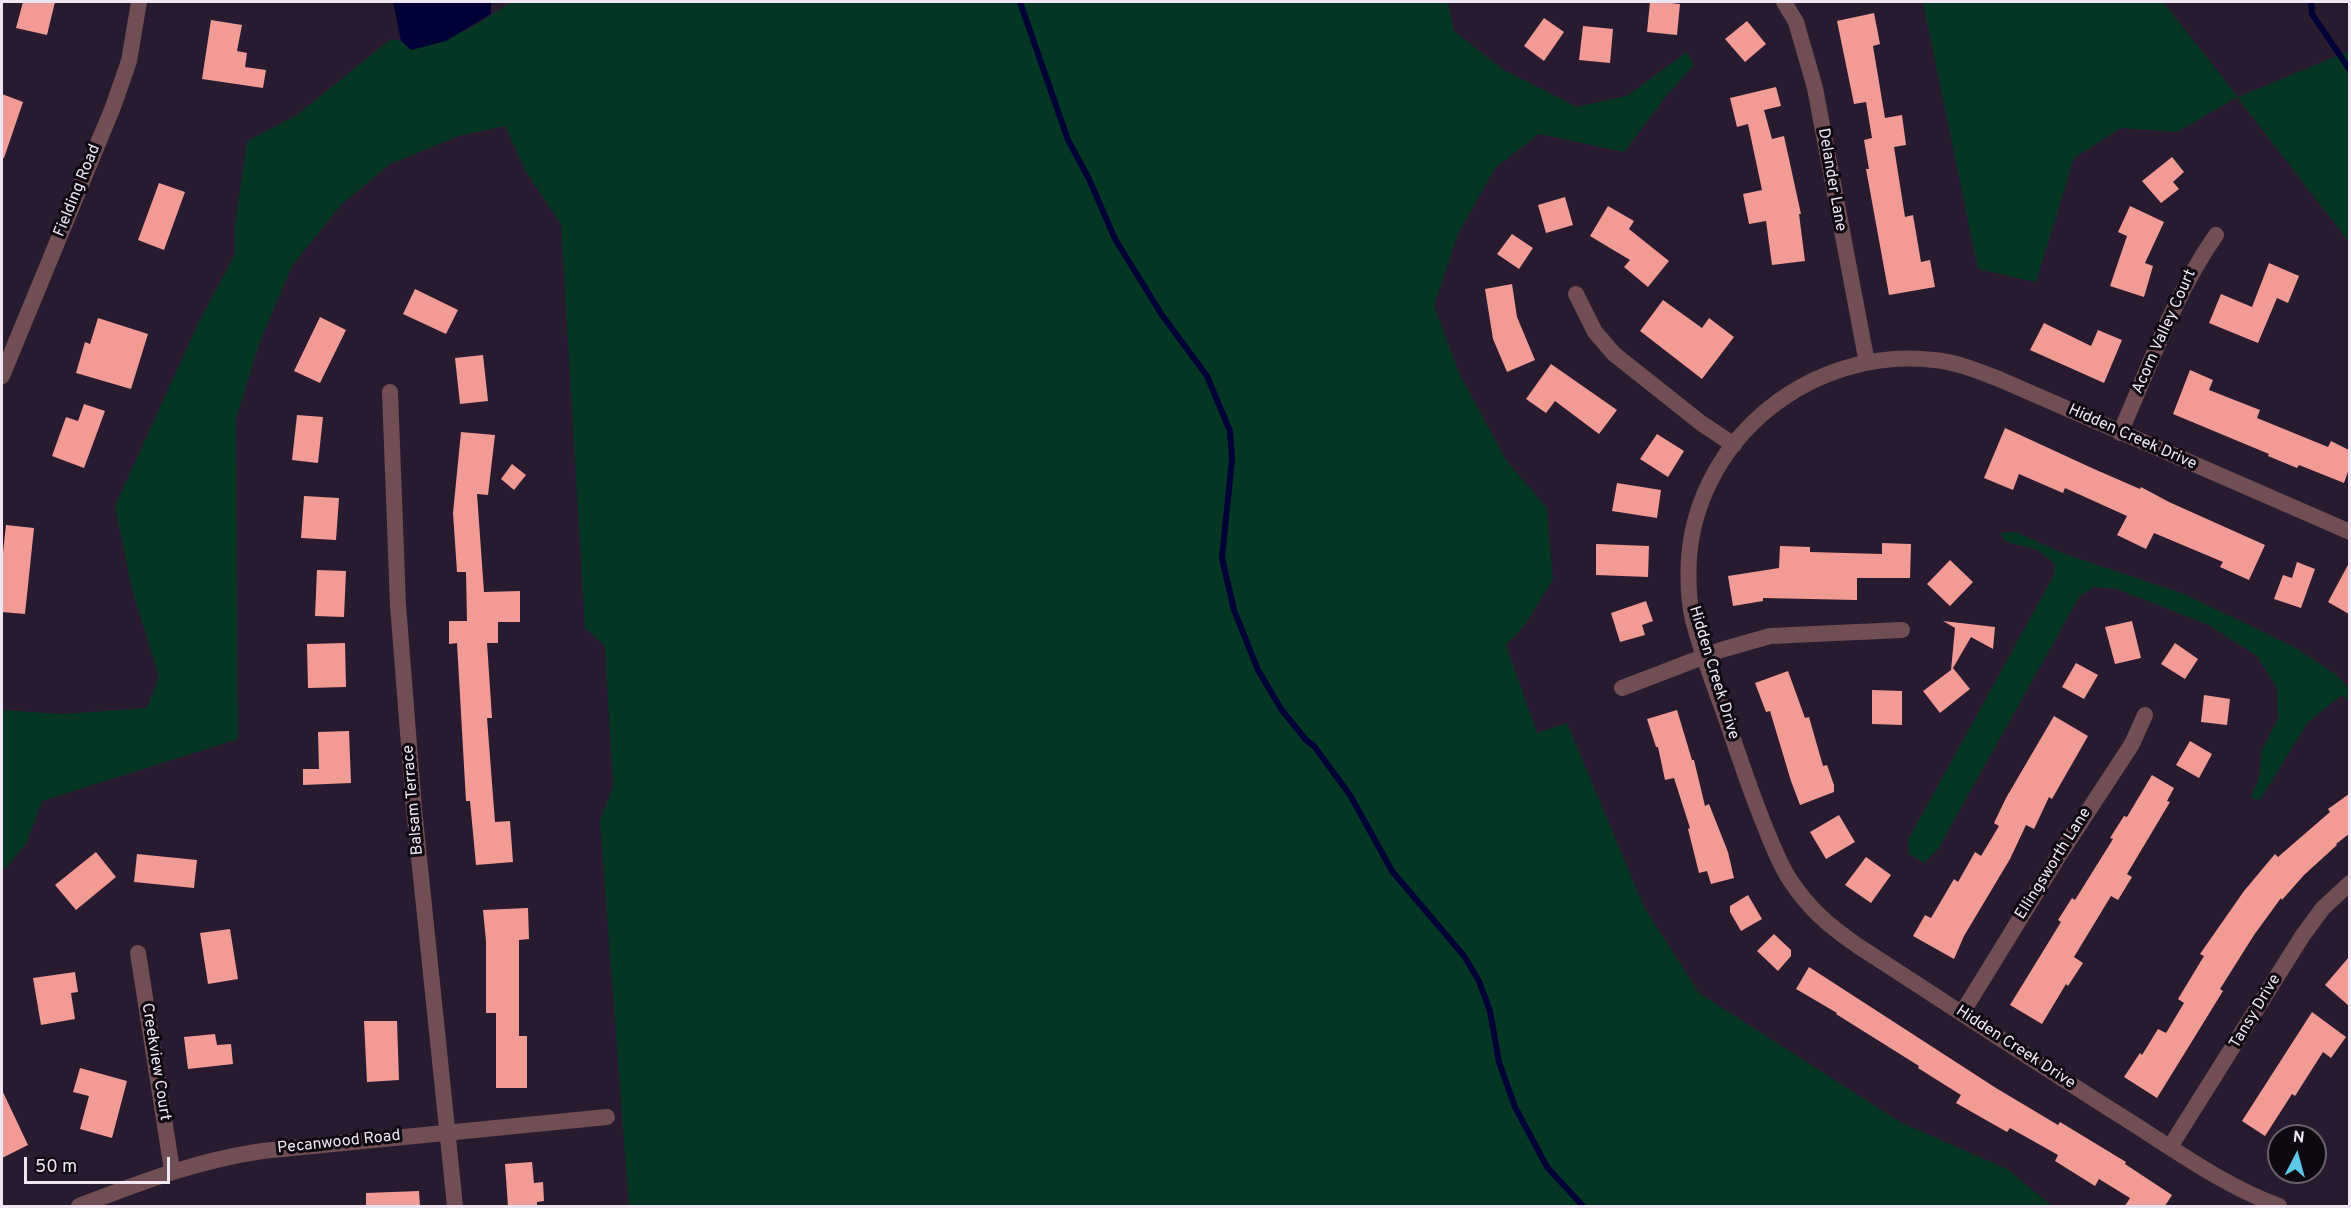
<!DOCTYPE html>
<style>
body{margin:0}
#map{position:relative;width:2351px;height:1208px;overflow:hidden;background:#291b2f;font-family:Overpass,sans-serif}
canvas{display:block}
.frame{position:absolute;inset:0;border:3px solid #f0e6f4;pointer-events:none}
.north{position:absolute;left:2267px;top:1124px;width:60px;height:60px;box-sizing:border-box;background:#0e0811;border:2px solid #68616c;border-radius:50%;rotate:6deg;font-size:16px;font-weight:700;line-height:24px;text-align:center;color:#f0e6f4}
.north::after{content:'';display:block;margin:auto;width:21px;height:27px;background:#5cc7e7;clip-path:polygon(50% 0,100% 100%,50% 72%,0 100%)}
.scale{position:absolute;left:24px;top:1157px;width:146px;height:27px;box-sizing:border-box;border:3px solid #f0e6f4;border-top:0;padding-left:8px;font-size:18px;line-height:21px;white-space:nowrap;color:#f0e6f4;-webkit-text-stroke:4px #0e0811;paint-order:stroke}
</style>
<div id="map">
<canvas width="2351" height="1208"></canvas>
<div class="frame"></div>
<div class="north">N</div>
<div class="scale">50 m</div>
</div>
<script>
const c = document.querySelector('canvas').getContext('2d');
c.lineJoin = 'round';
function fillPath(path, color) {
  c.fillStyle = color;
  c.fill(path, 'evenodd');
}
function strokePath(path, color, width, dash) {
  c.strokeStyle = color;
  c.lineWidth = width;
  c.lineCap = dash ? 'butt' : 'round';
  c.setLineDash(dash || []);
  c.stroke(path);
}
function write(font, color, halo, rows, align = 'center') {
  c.font = font + ' Overpass,sans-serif';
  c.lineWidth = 6;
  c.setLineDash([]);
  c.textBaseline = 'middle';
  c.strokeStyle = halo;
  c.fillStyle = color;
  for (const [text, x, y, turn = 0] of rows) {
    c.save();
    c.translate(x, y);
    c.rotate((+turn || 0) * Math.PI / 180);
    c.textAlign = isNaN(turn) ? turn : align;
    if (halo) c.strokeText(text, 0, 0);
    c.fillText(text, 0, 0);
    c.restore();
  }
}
fillPath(new Path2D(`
 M512 2H1448L1454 31 1502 69 1577 107 1627 96 1687 52 1694 65 1667 95 1624 152 1539 134 1495 168 1458 234 1434 306 1459 373 1506 460 1547 508 1553 580 1524 626 1506 645 1537 733 1567 723 1644 907 1699 993 1900 1122 2007 1169 2052 1206H629L600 821 613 786 605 646 585 628 561 224 526 172 505 126 459 136 390 164 341 205 292 266 259 344 236 419 238 739 42 801 26 844 2 872V710L63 714 147 708 159 677 132 589 115 506 199 322 235 254V225L247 141 297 115 391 39 401 41 411 50 469 29Z
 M1923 2H2163L2238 97 2349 51V242L2237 97 2177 132 2121 128 2074 158 2036 282 1978 269Z
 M2016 532 2065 554 2184 594 2294 647 2335 674 2349 688V702L2342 695 2308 722 2260 800 2250 798 2259 778 2261 752 2278 718 2277 688 2257 656 2209 625 2117 589 2093 587 2079 597 1938 849 1924 863 1909 854 1908 840 2054 575 2055 564 2038 550 2007 542 2000 533Z`), '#043624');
fillPath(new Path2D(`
 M393 2H491V14L446 41 411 50 401 41Z`), '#010138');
strokePath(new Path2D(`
 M1020 2 1068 140 1089 179 1115 239 1162 315 1207 376 1230 431 1232 459 1222 558 1234 610 1258 670 1281 709 1306 740 1314 746 1350 795 1392 871 1464 956 1479 981 1490 1011 1499 1062 1515 1107 1547 1167 1583 1206
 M2311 2 2312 14 2350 70`), '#010138', 6);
fillPath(new Path2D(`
 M23 2H55L47 35 16 28Z
 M1650 2H1670V3L1680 4 1677 35 1647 32Z
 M1874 13 1880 44 1873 46 1885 118 1902 115 1906 145 1894 147 1905 217 1913 215 1921 262 1930 260 1935 287 1889 295 1866 169H1869L1864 140 1872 138 1866 102 1854 104 1837 21Z
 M1544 18 1564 32 1544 61 1524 46Z
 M211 20 242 25 237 51 247 53 245 67 266 70 263 88 202 79Z
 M1747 21 1766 44 1745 62 1725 39Z
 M1583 26 1613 29 1610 63 1579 60Z
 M1776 87 1781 106 1764 110 1772 139 1784 136 1801 214H1799L1805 261 1772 265 1766 221 1749 224 1743 194 1762 190 1748 124 1737 127 1730 98Z
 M2 94 23 102 4 158H2Z
 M2172 157 2184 172 2173 182 2179 189 2161 203 2142 181Z
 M159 183 185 192 164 250 138 240Z
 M1565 197 1573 225 1546 233 1538 205Z
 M1608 206 1634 221 1629 229 1669 261 1648 287 1624 267 1630 260 1590 236Z
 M2130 206 2164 222 2145 263 2153 266 2144 297 2110 286 2127 236 2118 232Z
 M1512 234 1533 248 1519 269 1497 254Z
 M2269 263 2299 276 2288 303 2277 298 2258 343 2209 323 2221 294 2252 307Z
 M1512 284 1517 317 1535 360 1507 372 1493 339 1485 289Z
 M415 289 458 310 446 334 403 314Z
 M1663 300 1702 328 1709 318 1734 337 1702 379 1640 331Z
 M320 317 346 330 320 383 294 371Z
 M98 318 148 334 131 389 76 373 85 342 90 344Z
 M2044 323 2091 346 2098 330 2122 340 2104 383 2030 350Z
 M483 355 488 401 460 404 455 358Z
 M1551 364 1617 410 1599 434 1555 401 1546 413 1526 399Z
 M2190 370 2213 380 2209 390 2260 410 2257 418 2328 447 2331 441 2349 450V469L2344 483 2299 465 2297 468 2268 456 2269 454 2173 414Z
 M84 404 105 411 84 468 52 456 66 417 78 421Z
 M297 415 323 417 318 463 292 460Z
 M2005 428 2094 469 2140 489 2141 487 2169 502 2265 545 2249 580 2220 567 2223 562 2154 533 2146 549 2117 535 2127 516 2065 488 2063 493 2019 474 2013 490 1984 478Z
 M461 432 495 435 488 495 477 494 484 592 520 591V622H498V643H487L492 718H487L495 822 510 821 513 862 476 865 470 801H466L457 643 449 644V621H467L466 572H457L453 513Z
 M1657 434 1684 451 1668 477 1640 459Z
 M512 464 526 475 514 490 501 479Z
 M1617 483 1661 490 1657 518 1612 511Z
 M304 496 339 498 336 540 301 538Z
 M6 525 34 528 25 614 2 612V562Z
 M1882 543 1911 544 1910 578H1857V600L1763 598V601L1733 606 1728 576 1779 568 1780 546 1810 547V552L1882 554Z
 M1596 544 1649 546 1648 577 1596 575Z
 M1950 560 1973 582 1950 606 1927 584Z
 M2297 562 2315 569 2301 608 2274 599 2283 575 2292 578Z
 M2349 563V614L2328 602Z
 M317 570 346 571 344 617 315 616Z
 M1646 601 1653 621 1642 625 1645 635 1620 642 1611 613Z
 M1943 621 1995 627 1993 649 1971 637 1953 668 1970 689 1940 713 1923 691 1951 670 1955 628Z
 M2132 621 2141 658 2115 664 2105 627Z
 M345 643 346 687 308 688 307 644Z
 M2175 643 2198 659 2185 679 2161 664Z
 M2076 663 2098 675 2084 699 2062 687Z
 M1788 671 1805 718 1809 717 1823 766 1827 765 1834 785V792L1800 805 1791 781 1770 711 1766 712 1755 683Z
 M1872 690 1902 691V725L1872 724Z
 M2204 695 2230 699 2227 725 2201 722Z
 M1677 710 1692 760H1694L1705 806 1709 804 1728 852 1734 878 1711 884 1707 871 1699 873 1688 829 1690 828 1674 778 1665 780 1658 747H1656L1647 719Z
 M2054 716 2088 736 2052 799 2049 797 2034 829 2026 825 2010 859 1964 936 1954 959 1913 936 1925 915 1931 918 1954 879 1958 882 1975 852 1981 856 1999 826 1994 823 2006 798Z
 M349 731 351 783 303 785V769H319L318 732Z
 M2190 741 2212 754 2199 778 2176 765Z
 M2152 775 2174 788 2167 801 2170 802 2127 874 2132 877 2118 900 2111 896 2074 957 2083 963 2068 986 2066 984 2042 1024 2010 1005 2061 922 2058 920 2072 898 2075 900 2113 839 2110 838 2124 816 2127 817Z
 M2349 794V834L2336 844 2337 845 2304 875 2282 900 2281 898 2254 935 2220 989 2223 991 2157 1098 2124 1077 2140 1053 2142 1055 2158 1029 2166 1033 2184 1003 2178 999 2204 956 2200 954 2244 891 2275 854 2278 857 2330 812 2328 809Z
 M1839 815 1855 842 1826 859 1810 832Z
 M96 852 116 877 76 910 55 885Z
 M137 854 197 860 194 888 134 882Z
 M1866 857 1891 875 1871 903 1845 885Z
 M1748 895 1762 919 1741 931 1730 912V906Z
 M528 908 529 939 519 940V1036H527V1088H496V1013H486V941L483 910Z
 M230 929 238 979 208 984 200 933Z
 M1774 934 1791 950V956L1778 971 1757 951Z
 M2349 957V1006L2325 985Z
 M1809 967 1996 1088 2058 1125 2060 1122 2126 1162 2125 1164 2172 1195 2165 1206H2125L2130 1198 2099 1179 2095 1186 2055 1161 2058 1155 2010 1128 2007 1132 1956 1103 1961 1095 1918 1068 1919 1066 1836 1014 1837 1013 1796 989Z
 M75 972 78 992 71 993 75 1019 41 1025 33 978Z
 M2312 1012 2346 1037 2331 1058 2323 1052 2295 1096 2292 1094 2265 1136 2242 1121Z
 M364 1021H397L399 1080 367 1082Z
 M215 1034 217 1045 231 1044 233 1064 188 1069 184 1037Z
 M80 1068 127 1081 112 1138 80 1129 89 1096 73 1092Z
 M2 1090 28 1145 2 1158Z
 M532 1162 534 1183 543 1182 544 1201 537 1202V1206H508L505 1164Z
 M419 1191 420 1206H366V1193Z`), '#f29b95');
strokePath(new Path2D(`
 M1784 2 1796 22 1815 88 1867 363
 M1576 294 1595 332 1614 354 1701 423 1734 445
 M2 376 113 107 129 61 139 2
 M390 392 398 605 414 809 455 1206
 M2120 433C2150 366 2174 295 2216 235
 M1622 688 1721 650 1770 636 1902 630
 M138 953 172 1170
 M1962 1013 2058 857 2132 744 2145 715
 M2170 1147 2303 935 2323 908 2350 883
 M79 1206C142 1182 195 1161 262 1151L607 1117
 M2279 1206C2225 1186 2178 1152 2129 1121 2038 1064 1948 1004 1858 946 1828 925 1810 910 1790 880 1778 862 1771 841 1763 822 1750 789 1739 757 1728 724 1716 690 1702 655 1693 620 1688 600 1688 577 1689 557 1699 435 1814 346 1934 360 1957 362 1978 371 1999 379L2350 532`), '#714e53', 16);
write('16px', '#f0e6f4', '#0e0811', [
 ["Delander Lane",1831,180,80],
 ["Fielding Road",78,191,-68],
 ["Acorn Valley Court",2165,332,-66],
 ["Hidden Creek Drive",2132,438,24],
 ["Hidden Creek Drive",1713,673,73],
 ["Balsam Terrace",414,800,-95],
 ["Ellingsworth Lane",2054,864,-58],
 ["Tansy Drive",2256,1012,-59],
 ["Hidden Creek Drive",2015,1048,33],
 ["Creekview Court",155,1062,81],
 ["Pecanwood Road",339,1143,-6]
]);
</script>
